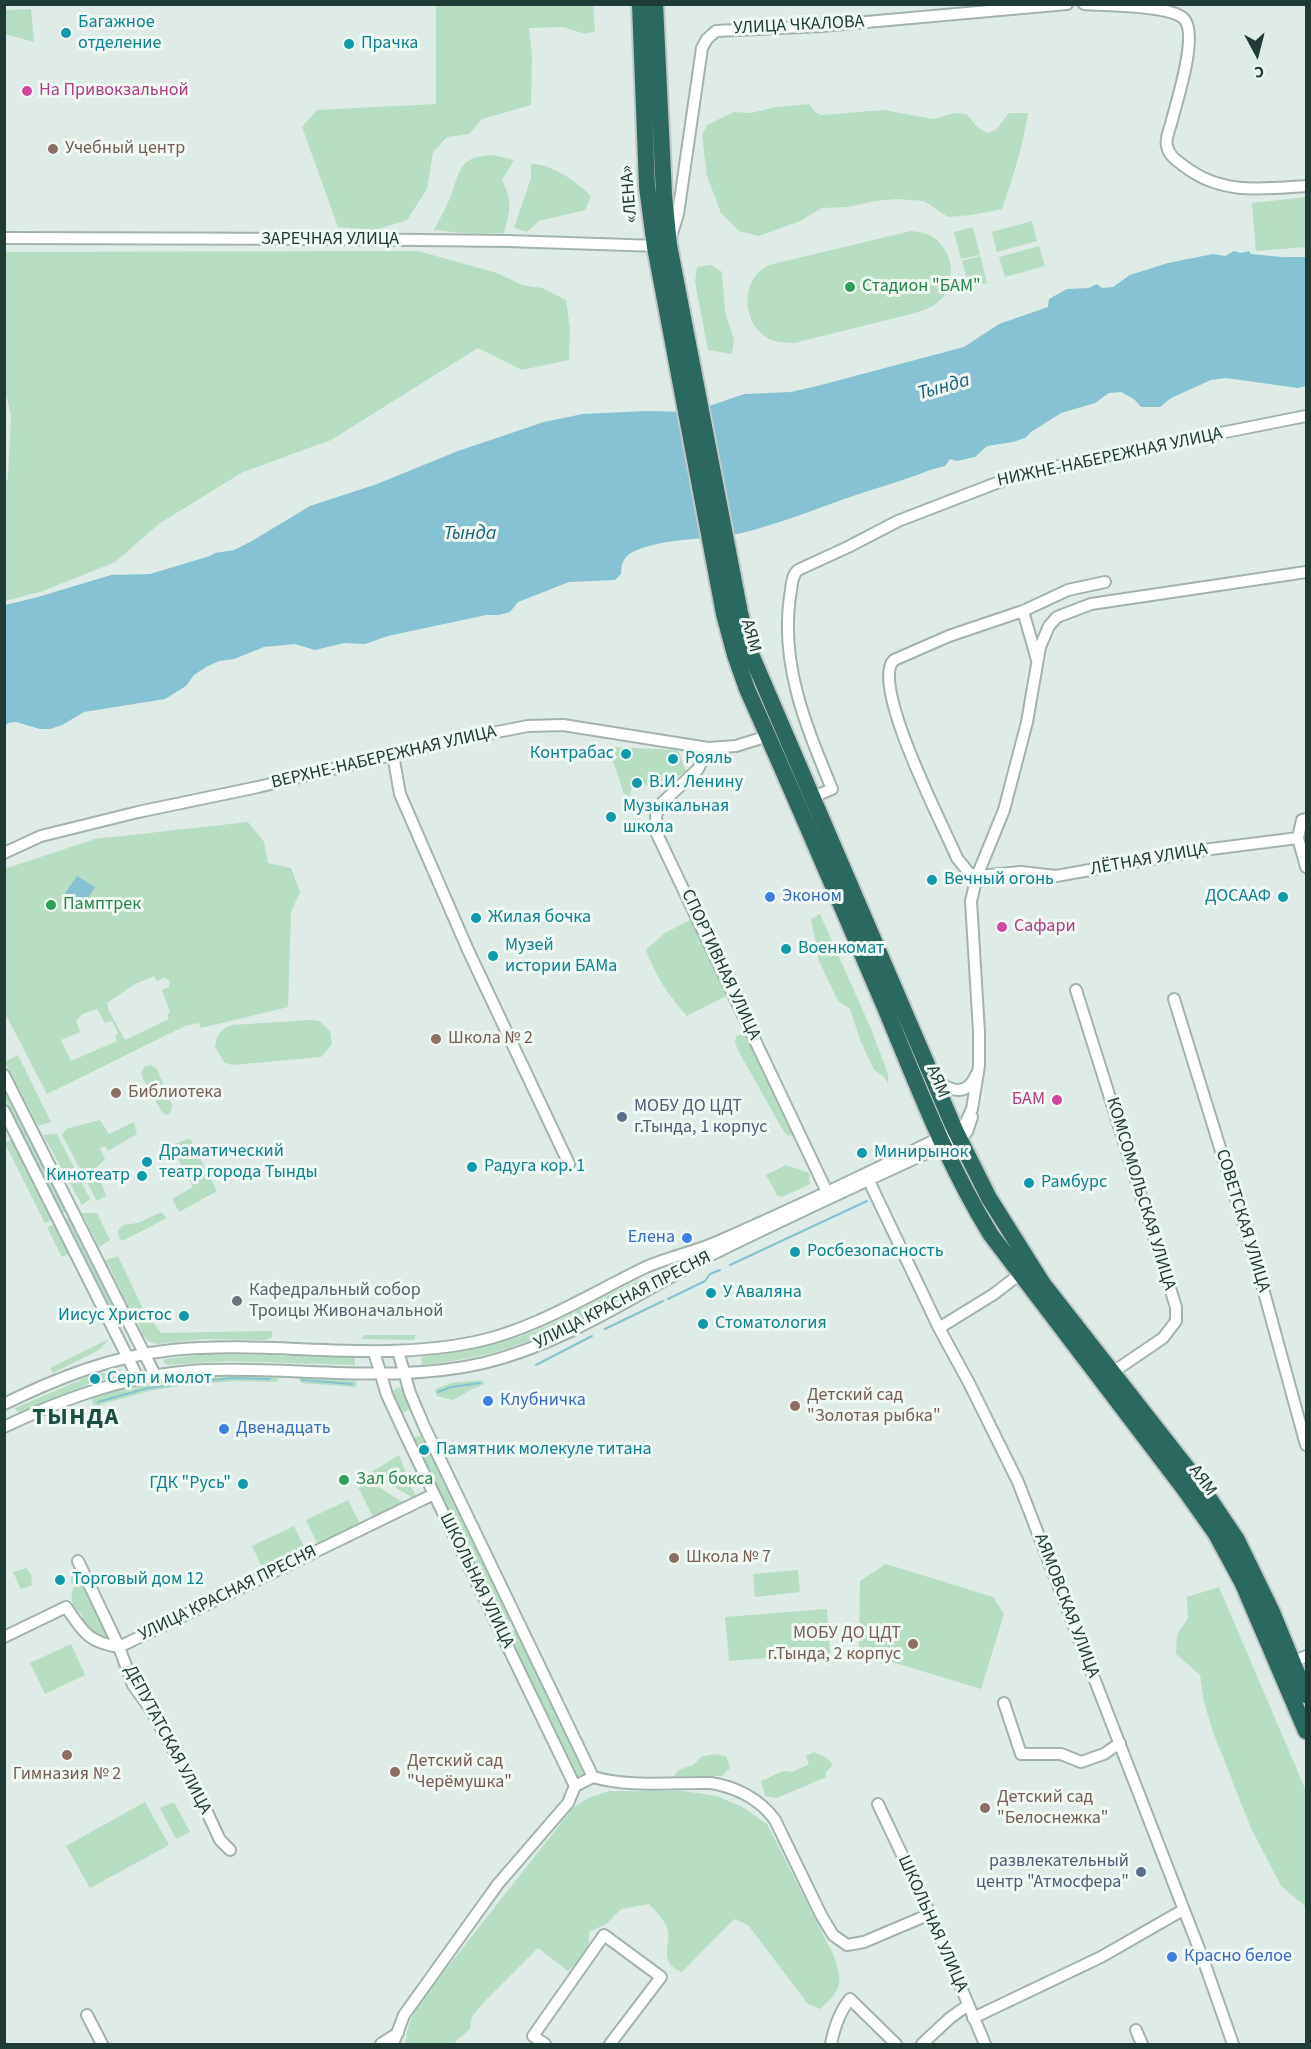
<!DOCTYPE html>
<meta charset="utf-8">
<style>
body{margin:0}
#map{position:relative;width:1311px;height:2049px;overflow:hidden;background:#dfebe6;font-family:"Source Sans 3",sans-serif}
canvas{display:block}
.frame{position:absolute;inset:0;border:6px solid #203b35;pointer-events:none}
.north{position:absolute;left:1227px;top:24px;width:60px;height:60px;-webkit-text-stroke:4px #f0f8f4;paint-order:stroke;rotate:173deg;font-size:16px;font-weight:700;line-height:24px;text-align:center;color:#203b35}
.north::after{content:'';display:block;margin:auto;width:21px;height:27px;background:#203b35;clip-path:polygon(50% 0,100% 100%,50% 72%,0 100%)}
</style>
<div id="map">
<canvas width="1311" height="2049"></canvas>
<div class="frame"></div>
<div class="north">С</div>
</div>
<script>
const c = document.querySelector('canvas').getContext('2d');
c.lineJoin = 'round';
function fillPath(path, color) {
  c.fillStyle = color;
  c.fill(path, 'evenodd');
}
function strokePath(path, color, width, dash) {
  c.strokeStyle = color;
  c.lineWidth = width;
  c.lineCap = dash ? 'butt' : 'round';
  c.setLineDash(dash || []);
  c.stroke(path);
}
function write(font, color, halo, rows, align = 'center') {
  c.font = font + ' "Source Sans 3",sans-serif';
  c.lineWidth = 6;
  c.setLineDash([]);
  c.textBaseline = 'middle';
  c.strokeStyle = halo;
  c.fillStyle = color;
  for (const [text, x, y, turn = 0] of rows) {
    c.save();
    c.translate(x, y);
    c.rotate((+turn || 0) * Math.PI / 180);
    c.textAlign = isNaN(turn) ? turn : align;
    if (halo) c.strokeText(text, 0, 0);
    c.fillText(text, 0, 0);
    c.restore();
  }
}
fillPath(new Path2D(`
 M436 5H593L595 31 585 34 563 27 529 28 532 57 531 105 482 119 469 134 447 137 433 152 427 189 407 220 374 230 338 227 302 127 317 110 436 104Z
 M31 9 34 42 5 34V10Z
 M809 104 815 112 821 115 883 110 934 119 955 113 967 114 976 126 987 133 996 130 1009 113H1028C1023 146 1013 177 1002 209L972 215 948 217 924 201 897 199 874 201 848 207 822 208 800 221 759 236 739 231 721 213 707 176 702 135 707 125 734 112 751 113 776 107Z
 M493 155 514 160 502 180C513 202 510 210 504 233L472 234 434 230C440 218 447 207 451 195 462 167 459 157 493 155Z
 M531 164C553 164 575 181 591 196L585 210 539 221 527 232 514 228 531 178Z
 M1306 197V247L1256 251 1252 203Z
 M1032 221 1037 241 997 252 992 232Z
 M973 227 980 255 961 259 954 232Z
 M911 231C919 232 927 233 934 238 957 254 957 292 933 306 927 309 920 311 915 313L794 343C785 342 774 343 766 337 746 325 741 291 757 274 761 270 765 267 769 265Z
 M1039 246 1045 266 1005 277 999 257Z
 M418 251 497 273 522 285 542 288 566 300 570 328 569 360 522 370 478 348 331 440 243 472 160 523 115 562 43 591 5 601 4 485 8 478 11 415 4 385 5 252Z
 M980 256 987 283 969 288 962 261Z
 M711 265 722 272 725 312 734 340 732 354 708 350 695 282 697 267Z
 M614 747 678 750 686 771 669 783C662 782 654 786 647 786L637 777 634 778 630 796 624 794 610 752Z
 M248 822 264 842 268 863 291 868 300 892 291 912 288 1007 201 1028 199 1023 185 1026 47 1094 5 1013 4 869 95 839ZM154 976 157 981 165 977 170 982 169 987 162 990 170 1012 167 1015 169 1019 125 1040 109 1011 107 1003 135 984ZM97 1009 105 1023 112 1021 118 1033 115 1037 117 1041 71 1061 61 1040 80 1032 76 1021 82 1014Z
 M820 914 871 1029 888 1074V1084L884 1077 874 1070 861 1042 850 1009 838 1001 819 961 811 919Z
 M690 920 728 995 687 1016C669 996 655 975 646 950L665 933Z
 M311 1020 319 1021 330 1031 332 1044 321 1057 232 1065 224 1062 215 1047C216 1036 221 1028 232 1025Z
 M745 1033 795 1135 788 1136 784 1132 739 1052 735 1043 736 1036Z
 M18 1055 51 1122 38 1126 5 1062Z
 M151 1065 157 1069 172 1105V1109L169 1114 166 1115 162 1112 143 1079 141 1073 145 1066Z
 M4 1086 68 1211 63 1213 5 1099Z
 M100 1120 109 1134 134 1122 137 1134 108 1151 105 1146 100 1148 105 1159 96 1168 106 1196 97 1201 62 1135 66 1129Z
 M57 1134 90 1199 82 1205 43 1135Z
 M15 1138 55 1219 45 1223 5 1143Z
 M190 1138 217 1191 179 1212 172 1199 193 1187 171 1146Z
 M786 1165 809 1173 810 1184 782 1197 777 1195 766 1175Z
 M161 1212 167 1218 122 1241 119 1238 118 1230 123 1225 138 1223Z
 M82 1213H97L110 1240 99 1247Z
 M71 1217 125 1324 120 1327 66 1219Z
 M57 1223 72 1252 62 1257 47 1227Z
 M118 1256 144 1311 133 1316 106 1260Z
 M647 1277 648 1282C606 1304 564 1329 518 1345 487 1356 455 1361 422 1365L421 1357C465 1352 506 1344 547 1326 580 1311 612 1291 647 1277Z
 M150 1318 161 1333 269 1331H272V1337L265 1340 204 1339 157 1344 148 1341 143 1335 138 1323Z
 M363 1335H415V1340L363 1339Z
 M109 1339 99 1350 53 1373 50 1368Z
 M210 1354 355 1357V1365L227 1361 167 1365 163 1362 165 1359Z
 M119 1369 121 1370V1375L91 1383 18 1413 15 1408 85 1378Z
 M224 1373 278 1374 280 1377 276 1382 234 1381 193 1385 184 1380V1377Z
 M303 1376 356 1381 357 1384 356 1387 301 1383 299 1378Z
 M179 1378 178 1382 180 1386 149 1391 99 1405H94L91 1398 147 1382Z
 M481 1380 485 1384 472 1389 453 1400 437 1396 435 1389 452 1383Z
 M398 1387 404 1390 411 1409 402 1413 392 1392Z
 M417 1436H421L425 1439 511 1618 509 1622H504L500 1619 415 1444 414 1438Z
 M399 1455 417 1500 370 1473Z
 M365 1478 405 1504 374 1519 356 1483Z
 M348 1500 360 1524 318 1545 306 1520Z
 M294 1526 306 1551 264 1571 252 1546Z
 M886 1564 993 1597 1004 1614 981 1689 859 1652 860 1581Z
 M26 1568 31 1574 32 1585 21 1589 13 1572Z
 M798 1570 800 1592 755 1597 753 1574Z
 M77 1572H81L107 1627 108 1640 102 1642 95 1633 84 1625 82 1614C70 1605 70 1600 74 1586L71 1582V1576Z
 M1219 1587 1306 1791V1907L1281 1886 1251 1828 1213 1732 1204 1702 1200 1675 1176 1654 1177 1635 1188 1618 1187 1597Z
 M827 1609 830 1653 729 1661 725 1617Z
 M514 1630 518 1632 585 1770 583 1778 576 1776 509 1638V1633Z
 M71 1644 85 1675 45 1694 30 1663Z
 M814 1752 827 1758 833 1765 826 1772V1777L777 1798 765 1796 761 1781 783 1771 792 1772 809 1764 806 1756Z
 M714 1754 726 1756 730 1768 722 1776H674L678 1770 693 1765 701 1757Z
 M609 1791H683L716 1796 741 1806 767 1824 834 1956C843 1982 842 1990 820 2009L808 2004 748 1925 734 1919 682 1972C656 1962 673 1944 667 1927 664 1919 654 1910 649 1904L621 1909 606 1924 589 1932 588 1952 568 1971 538 1948 487 1999 472 2016 470 2029 453 2044H405L408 2027 416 2007 573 1808 588 1798Z
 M145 1802 169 1845 90 1888 66 1846Z
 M174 1802 190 1832 176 1839 160 1808Z`), '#b7ddc3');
fillPath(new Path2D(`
 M1234 251 1241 253 1249 251 1251 254 1282 257H1306V386L1298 388 1226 378 1211 380 1171 398 1160 407H1141L1134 399 1121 392 1109 393 1095 403 1061 413 1031 432 1025 438 1013 442 987 446 975 457 957 461 950 459 945 466 930 470C903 481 875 488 847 498 814 510 780 523 746 532 710 541 673 536 637 550 625 555 621 561 621 574L615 580 569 582 518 602 510 612 499 615H486L388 636 365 644 344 643 315 650 295 644 264 647 234 659 219 661 206 667 194 675 186 686 165 699 84 712 62 725 50 729H40L16 722 8 723 5 727V605L38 597 111 575 150 574 210 556 215 553 234 550 252 541 310 506 377 484 458 451 544 422 583 414 645 411 692 412 744 394 791 392 821 385 964 347 999 324 1048 307 1049 299 1067 289 1089 288 1097 284 1102 288 1113 287 1130 275 1168 263 1213 254 1225 256Z
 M77 876 95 887 84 905 65 893Z`), '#85c3d2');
strokePath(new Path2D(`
 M730 1265 867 1201
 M668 1299 705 1281 710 1274 720 1270
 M605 1329 663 1301
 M536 1365 592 1336
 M302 1380 352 1384
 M192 1382 233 1378 270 1379
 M438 1392 451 1387 480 1383
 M98 1402 144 1389 175 1384`), '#85c3d2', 2);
const minor = new Path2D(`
 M1084 4C1105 6 1168 5 1183 18 1200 32 1176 103 1171 124 1169 130 1165 140 1167 146 1169 156 1176 160 1184 166 1221 195 1262 189 1306 186
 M671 237 678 214 702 48 707 39 716 31 822 26 1067 4
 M4 238 333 239 507 241 658 246
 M1105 582 1068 590 1023 611 949 636 894 660C869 683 944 827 957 858L969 873 977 876 1021 872 1056 876 1203 850 1298 838
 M1023 611 1037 660
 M708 748 698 769 662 803 656 815 657 834 827 1192
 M393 755 400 794 468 950 569 1164
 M813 797 832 789C806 726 780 665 790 596 792 587 791 576 798 570L848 547 898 521 1012 477 1075 462 1306 416
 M1298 838 1306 867
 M1298 838 1302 820 1306 819
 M4 853 41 836 138 812 258 787 455 740 528 726 563 725 708 748 736 746 768 736
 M1076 990 1176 1307V1321L1163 1338 1113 1372
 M1174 999 1259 1274 1306 1445
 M4 1075 155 1375
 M935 1077C948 1092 967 1097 976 1075
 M4 1111 138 1378
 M869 1181 939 1328 969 1383 1018 1482 1203 1959 1233 2044
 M939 1328 994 1294 1020 1274
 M398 1351 410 1393 424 1426 593 1777
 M374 1352 387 1395 405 1434 575 1786
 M4 1404C57 1378 113 1356 172 1350 273 1340 374 1363 475 1342 536 1329 590 1294 646 1267 669 1257 694 1252 717 1242 797 1207 877 1169 955 1130L965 1124 972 1109 979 1066V1032L971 901 977 876 1004 810 1027 722 1040 647 1049 626 1057 617 1091 604 1306 572
 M4 1427C69 1396 137 1372 209 1370 301 1367 393 1384 484 1363 570 1342 642 1290 719 1251 798 1212 879 1175 959 1138L967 1132 972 1117
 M78 1561 119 1647 133 1685 151 1710 200 1797 220 1840 230 1850
 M4 1637 66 1607C83 1631 87 1642 119 1647L434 1494
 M1294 1662 1306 1656
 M1004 1703 1021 1754H1061L1081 1762 1104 1754 1120 1743
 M878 1804 930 1914 985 2044
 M87 2015 102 2044
 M973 2018 1101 1957 1183 1910
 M1136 2030 1142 2044
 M381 2044 398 2033
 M393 2044 404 2015 498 1884 568 1803 575 1786 593 1777C631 1788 672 1782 711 1783 736 1787 760 1799 775 1820L821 1915 833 1935 847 1945 864 1942 930 1914
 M545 2044 533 2036 604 1935 661 1977 610 2044
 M831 2044C834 2029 840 2011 850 1999L896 2044
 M922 2044 950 2018 968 2005`);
const highway = new Path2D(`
 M640 4 647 187 655 247 724 614 735 655 747 689C794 794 839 900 884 1005 917 1084 946 1162 991 1235L1185 1490 1216 1534 1243 1584 1306 1731
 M655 4 664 195 669 245 740 613 750 652 955 1130 989 1198 1043 1284 1198 1482 1237 1540 1272 1612 1306 1695`);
strokePath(minor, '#a2b3ad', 14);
strokePath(highway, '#c1c8c6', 20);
strokePath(minor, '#fff', 10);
strokePath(highway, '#2b685f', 16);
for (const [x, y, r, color] of [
 [66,33,6,"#0f9aa8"],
 [349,44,6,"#0f9aa8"],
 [27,91,6,"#d1479c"],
 [53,149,6,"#8d6e63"],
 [850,287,6,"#2e9e5b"],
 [626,754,6,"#0f9aa8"],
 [673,759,6,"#0f9aa8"],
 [637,783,6,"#0f9aa8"],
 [611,817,6,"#0f9aa8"],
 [932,880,6,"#0f9aa8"],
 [770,897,6,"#3f7fe0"],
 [1283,897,6,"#0f9aa8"],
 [51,905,6,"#2e9e5b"],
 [476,918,6,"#0f9aa8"],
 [1002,927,6,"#d1479c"],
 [786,949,6,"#0f9aa8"],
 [493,956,6,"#0f9aa8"],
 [436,1039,6,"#8d6e63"],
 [116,1093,6,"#8d6e63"],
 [1057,1100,6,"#d1479c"],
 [622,1117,6,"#5c6f8a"],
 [862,1153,6,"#0f9aa8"],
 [147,1162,6,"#0f9aa8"],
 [472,1167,6,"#0f9aa8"],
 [142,1176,6,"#0f9aa8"],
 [1029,1183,6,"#0f9aa8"],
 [687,1238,6,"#3f7fe0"],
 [795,1252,6,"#0f9aa8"],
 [711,1293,6,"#0f9aa8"],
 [237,1301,6,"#6b7280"],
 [184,1316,6,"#0f9aa8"],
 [703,1324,6,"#0f9aa8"],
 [95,1379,6,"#0f9aa8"],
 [488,1401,6,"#3f7fe0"],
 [795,1406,6,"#8d6e63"],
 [224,1429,6,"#3f7fe0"],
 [424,1450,6,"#0f9aa8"],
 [344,1480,6,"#2e9e5b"],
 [243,1484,6,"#0f9aa8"],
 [674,1558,6,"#8d6e63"],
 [60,1580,6,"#0f9aa8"],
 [913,1644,6,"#8d6e63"],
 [67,1755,6,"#8d6e63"],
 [395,1772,6,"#8d6e63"],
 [985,1808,6,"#8d6e63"],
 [1141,1872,6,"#5c6f8a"],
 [1172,1957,6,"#3f7fe0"]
]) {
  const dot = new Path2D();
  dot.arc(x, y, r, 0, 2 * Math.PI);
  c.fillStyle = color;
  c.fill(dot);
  strokePath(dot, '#f0f8f4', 2);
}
write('18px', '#0d838f', '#f0f8f4', [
 ["Багажное",78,23],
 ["отделение",78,44],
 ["Прачка",361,44],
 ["Контрабас",614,754,"right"],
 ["Рояль",685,759],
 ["В.И. Ленину",649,783],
 ["Музыкальная",623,807],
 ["школа",623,828],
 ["Вечный огонь",944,880],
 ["ДОСААФ",1271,897,"right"],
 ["Жилая бочка",488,918],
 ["Музей",505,946],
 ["истории БАМа",505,967],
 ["Военкомат",798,949],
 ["Драматический",159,1152],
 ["театр города Тынды",159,1173],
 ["Минирынок",874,1153],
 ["Радуга кор. 1",484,1167],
 ["Кинотеатр",130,1176,"right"],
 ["Рамбурс",1041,1183],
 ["Росбезопасность",807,1252],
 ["У Аваляна",723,1293],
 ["Иисус Христос",172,1316,"right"],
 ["Стоматология",715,1324],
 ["Серп и молот",107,1379],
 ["Памятник молекуле титана",436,1450],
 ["ГДК \"Русь\"",231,1484,"right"],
 ["Торговый дом 12",72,1580]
], 'left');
write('18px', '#203b35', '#f0f8f4', [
 ["УЛИЦА ЧКАЛОВА",799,26,-3],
 ["«ЛЕНА»",630,194,-95],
 ["ЗАРЕЧНАЯ УЛИЦА",330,240],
 ["НИЖНЕ-НАБЕРЕЖНАЯ УЛИЦА",1110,458,-12],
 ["АЯМ",750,636,75],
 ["ВЕРХНЕ-НАБЕРЕЖНАЯ УЛИЦА",384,758,-13],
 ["ЛЁТНАЯ УЛИЦА",1149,860,-10],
 ["СПОРТИВНАЯ УЛИЦА",720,965,65],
 ["АЯМ",937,1082,68],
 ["КОМСОМОЛЬСКАЯ УЛИЦА",1140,1194,73],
 ["СОВЕТСКАЯ УЛИЦА",1242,1221,73],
 ["УЛИЦА КРАСНАЯ ПРЕСНЯ",623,1301,-27],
 ["АЯМ",1202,1481,54],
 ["ШКОЛЬНАЯ УЛИЦА",476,1581,64],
 ["УЛИЦА КРАСНАЯ ПРЕСНЯ",228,1594,-26],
 ["АЯМОВСКАЯ УЛИЦА",1066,1606,69],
 ["ДЕПУТАТСКАЯ УЛИЦА",167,1740,62],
 ["ШКОЛЬНАЯ УЛИЦА",932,1924,66]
]);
write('18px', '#b23c85', '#f0f8f4', [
 ["На Привокзальной",39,91],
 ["Сафари",1014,927],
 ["БАМ",1045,1100,"right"]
], 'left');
write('18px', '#785e54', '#f0f8f4', [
 ["Учебный центр",65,149],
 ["Школа № 2",448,1039],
 ["Библиотека",128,1093],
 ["Детский сад",807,1396],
 ["\"Золотая рыбка\"",807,1417],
 ["Школа № 7",686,1558],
 ["МОБУ ДО ЦДТ",901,1634,"right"],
 ["г.Тында, 2 корпус",901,1655,"right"],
 ["Детский сад",407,1762],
 ["\"Черёмушка\"",407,1783],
 ["Гимназия № 2",67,1775,"center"],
 ["Детский сад",997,1798],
 ["\"Белоснежка\"",997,1819]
], 'left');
write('18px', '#27864d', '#f0f8f4', [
 ["Стадион \"БАМ\"",862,287],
 ["Памптрек",63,905],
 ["Зал бокса",356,1480]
], 'left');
write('18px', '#366cbe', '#f0f8f4', [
 ["Эконом",782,897],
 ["Елена",675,1238,"right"],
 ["Клубничка",500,1401],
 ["Двенадцать",236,1429],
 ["Красно белое",1184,1957]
], 'left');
write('18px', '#4e5e75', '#f0f8f4', [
 ["МОБУ ДО ЦДТ",634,1107],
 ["г.Тында, 1 корпус",634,1128],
 ["развлекательный",1129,1862,"right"],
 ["центр \"Атмосфера\"",1129,1883,"right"]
], 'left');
write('18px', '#5b616d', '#f0f8f4', [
 ["Кафедральный собор",249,1291],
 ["Троицы Живоначальной",249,1312]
], 'left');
write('italic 20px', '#186479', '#f0f8f4', [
 ["Тында",944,388,-16],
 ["Тында",470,535]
]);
c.letterSpacing = '1.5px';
write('bold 24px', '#1b4e44', '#f0f8f4', [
 ["ТЫНДА",76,1419]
]);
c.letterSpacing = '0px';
</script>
